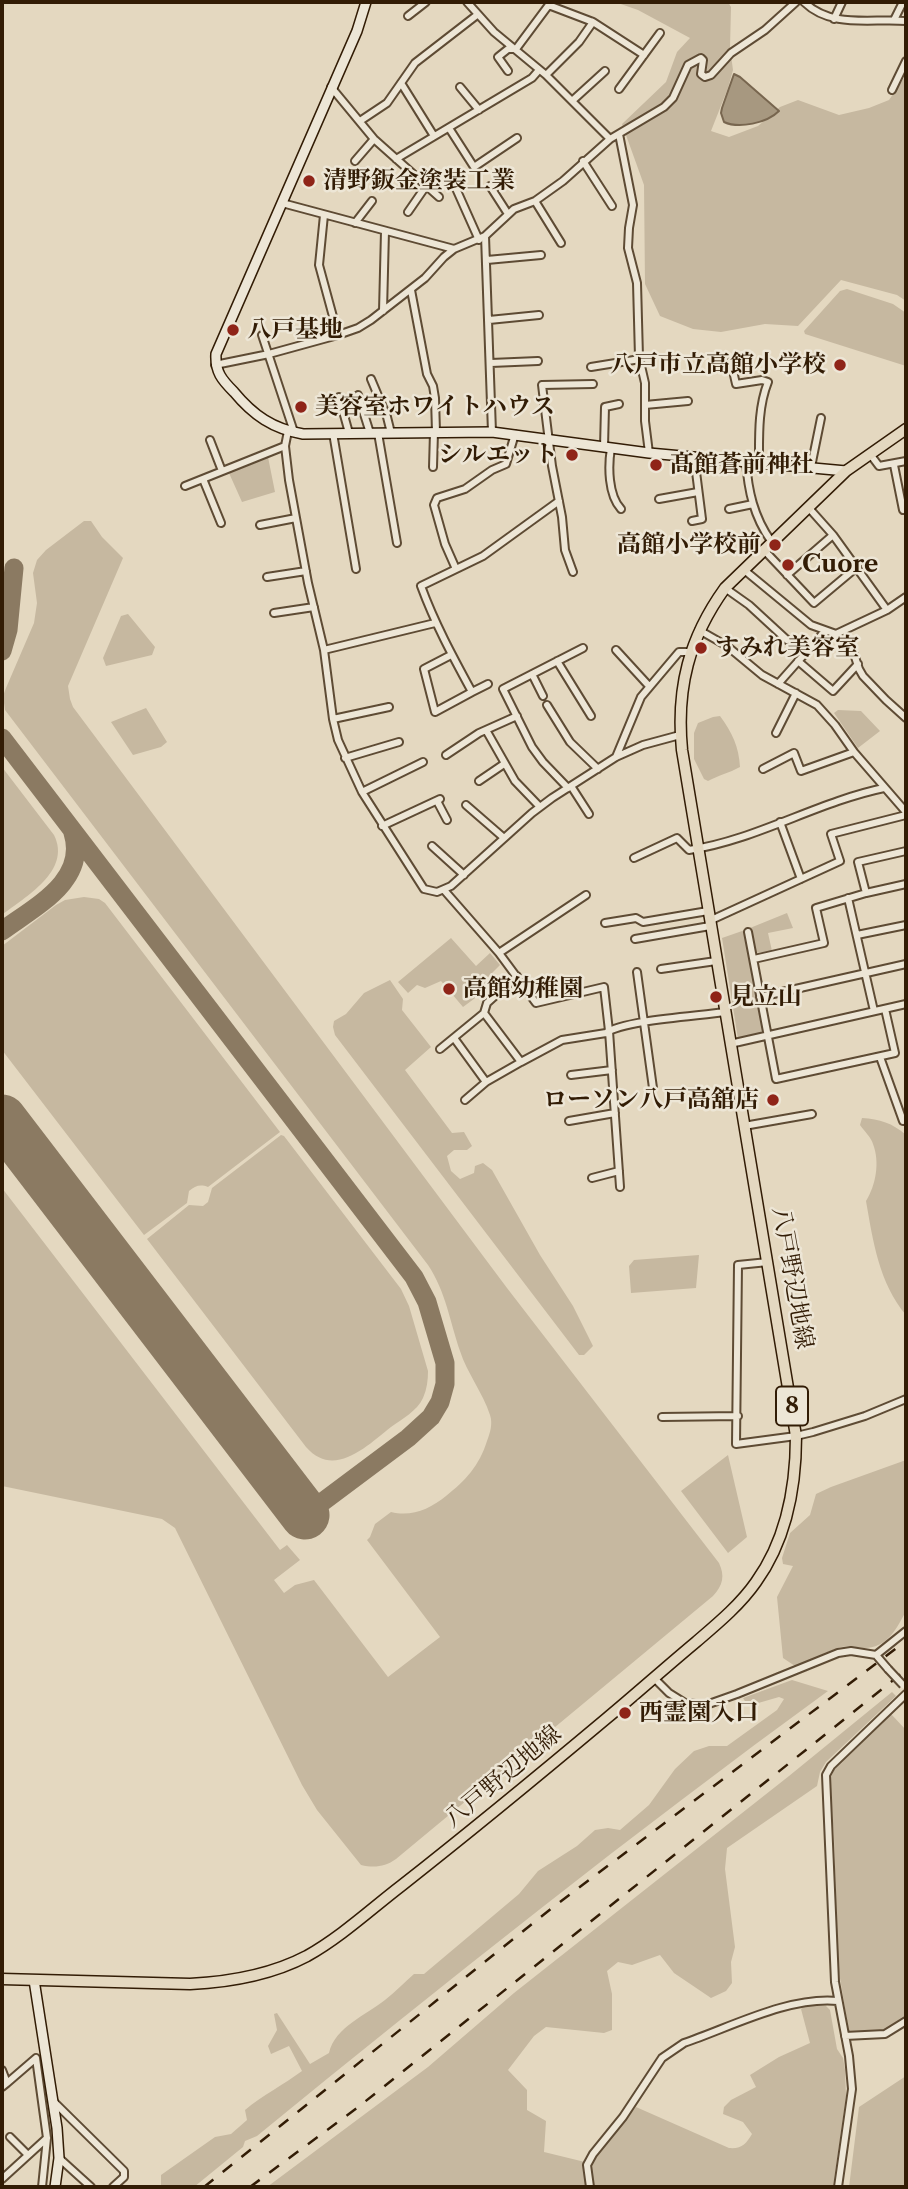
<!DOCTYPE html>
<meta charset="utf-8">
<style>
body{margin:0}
#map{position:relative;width:908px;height:2189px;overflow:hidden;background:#e4d8c0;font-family:"Libre Caslon Text",serif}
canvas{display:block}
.frame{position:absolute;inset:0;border:4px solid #321c05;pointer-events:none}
</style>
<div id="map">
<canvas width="908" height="2189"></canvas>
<div class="frame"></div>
</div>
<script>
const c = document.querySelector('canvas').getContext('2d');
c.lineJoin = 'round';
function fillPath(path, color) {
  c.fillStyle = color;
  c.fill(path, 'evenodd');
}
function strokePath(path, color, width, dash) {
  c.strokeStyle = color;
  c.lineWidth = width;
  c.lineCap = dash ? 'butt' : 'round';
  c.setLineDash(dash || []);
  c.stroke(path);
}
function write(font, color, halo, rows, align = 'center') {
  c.font = font + ' "Libre Caslon Text","Noto Serif JP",serif';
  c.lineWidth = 5;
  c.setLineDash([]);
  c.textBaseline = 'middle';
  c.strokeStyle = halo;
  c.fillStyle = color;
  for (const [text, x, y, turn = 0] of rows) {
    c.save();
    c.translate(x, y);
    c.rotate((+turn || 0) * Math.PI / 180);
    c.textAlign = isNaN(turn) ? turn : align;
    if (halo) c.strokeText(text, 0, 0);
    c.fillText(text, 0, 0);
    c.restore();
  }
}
fillPath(new Path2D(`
 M615 2H728L731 7 730 48 733 70 728 88 711 131 729 137 758 126 780 107 798 100 839 115 869 108 889 100 906 75V301L897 295 841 280 798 326 765 324 721 332 693 329 660 316 645 284 644 185 622 124 666 82 677 52 690 38 638 10Z
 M847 289 893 304 906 313V366L805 334 804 331 840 291Z
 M268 457 275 492 242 502 229 473Z
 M84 521H91L102 537 123 558 68 686 70 699 73 707 507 1288 719 1563C725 1576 723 1585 713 1596L396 1859C385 1867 374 1868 361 1865L317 1810 302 1785 175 1528 162 1519 2 1486V1188L280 1550 287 1545 300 1560 274 1580 284 1593 295 1585 314 1580 388 1677 440 1637 367 1540 370 1537 375 1524 391 1512C412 1517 430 1509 446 1496 466 1480 479 1466 487 1441 490 1433 493 1424 490 1415 483 1393 467 1373 460 1351 450 1322 446 1292 428 1265L5 710 3 696 6 688 34 623 37 603 33 573 37 560 46 550Z
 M128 614 155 647 152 655 106 666 103 658 121 616Z
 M146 708 167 742 161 747 133 755 111 722Z
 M838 710 861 711 880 731 858 748 834 713Z
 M720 716C732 732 739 747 740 767 729 773 719 775 708 781L704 779 694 759V733L698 723 713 717Z
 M2 767 54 835C72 871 25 897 2 915Z
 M84 897 99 899 105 903 280 1132 208 1187C200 1184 195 1186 189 1191L187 1203 144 1235 2 1050V946L56 905 65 900Z
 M787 913 793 928 768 933 772 951 755 953 750 928Z
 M745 930 763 1033 738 1039 722 938Z
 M451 938 476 966 490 953 500 965 488 977 486 990 463 1007 441 981 425 988 417 985 408 993 398 982Z
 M390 980 403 999 402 1010 431 1047 405 1070 452 1133 464 1132 472 1146 467 1150H454L447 1156 451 1171 460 1179 474 1173 475 1166 483 1163 492 1170 540 1255 573 1306 593 1346 584 1355H579L335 1035 333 1027 334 1021 346 1014 364 993Z
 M862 1118C880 1119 892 1123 906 1135V1315C879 1283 873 1241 866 1201 876 1185 880 1162 873 1144 871 1137 864 1131 860 1125Z
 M281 1135 284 1136 401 1289 409 1306 428 1371C428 1380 427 1389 423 1398 417 1411 402 1419 391 1427 367 1446 334 1479 306 1447L147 1239 189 1205 203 1206 208 1202 212 1188Z
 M699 1255 696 1288 631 1293 629 1266 634 1260Z
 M728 1455 747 1537 728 1553 681 1491Z
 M906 1460V1611C897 1628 887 1649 863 1648 856 1647 849 1645 841 1647 826 1652 810 1660 795 1666L783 1658 777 1597 793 1566 783 1564 782 1558 790 1533 810 1515 816 1494 831 1487Z
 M792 1680 828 1691C633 1833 444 1983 257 2136L245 2141 243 2147 194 2187H161V2175L215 2137 231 2134 247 2120 245 2110C263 2095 283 2085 302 2071L289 2046 271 2054 268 2046 277 2030 274 2014 277 2013 310 2064 329 2053C335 2027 366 2015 385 2000 395 1992 405 1982 414 1974H424L519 1894 538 1871 577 1846 595 1830 608 1828 620 1830 649 1805 675 1769 694 1751 709 1746H727L777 1710 784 1699 779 1697 748 1706 743 1698Z
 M892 1692 896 1696 826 1762 820 1772 817 1786 727 1848 725 1869 735 1947 731 1962 732 1983 726 1991 711 1998 674 1973 660 1955 632 1965 618 1962 607 1971 612 1994V2030L604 2033 546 2027 534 2036 508 2070 527 2090V2110L546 2121 544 2152 589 2163 636 2107 729 2148C742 2149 746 2144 752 2134L743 2122 723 2114 724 2107 731 2100 756 2087 750 2075 779 2057 810 2043 801 2009 805 2006H826L830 2010 837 2049 843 2058 845 2070 846 2096 833 2187H267L428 2067 514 1993 789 1776Z
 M891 1714 906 1730V2017L883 2032 849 2033 838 1966 834 1838 830 1779 836 1766Z
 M906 2076V2187H849L859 2107Z`), '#c6b8a0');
const water = new Path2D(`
 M734 74 740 77 779 111C767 123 739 129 724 122L721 113 722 108Z`);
fillPath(water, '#a79880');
strokePath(water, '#78664f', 2);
strokePath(new Path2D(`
 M2 651 8 630 14 568
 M2 738 414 1277 427 1302 445 1363V1384L440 1402 431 1417 408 1438 305 1515
 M2 931C34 907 88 881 73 833`), '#8b7a62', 19);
strokePath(new Path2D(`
 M2 1119 305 1515`), '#8b7a62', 49);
const street = new Path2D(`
 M467 2 494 32 546 75 610 139
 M804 2C832 29 871 18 906 21
 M408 16 426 2
 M834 19 842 2
 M894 20 903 2
 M508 71 498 57 508 49H516L548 6H551L593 22
 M546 75 579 42 593 22 644 55
 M401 83 434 136
 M331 87 374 139 439 197
 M460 87 479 110
 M619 89 660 33
 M892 90 906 61
 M572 101 605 71
 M360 121 387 103 415 63 477 15
 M449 128 474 167 517 138
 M619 134 633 205 629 228 628 248 637 283 639 357 645 383V421L649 453
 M396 159 532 78 539 70
 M355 161 374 139
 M583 161 612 206
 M454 184 479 240
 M490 186 508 214
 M535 201 561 243
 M282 203 454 249
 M408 212 426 186
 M324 215 319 265 338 335
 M355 223 372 201
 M485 236 492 432
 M487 260 541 255
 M411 290 427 374 433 386 435 398 436 432
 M383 311 385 231
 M489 320 539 315
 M262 335 294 432
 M731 362 736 384 762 380 768 382C758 407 759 435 759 462
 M491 363 538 361
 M215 365 269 354 338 335 358 328 371 320 425 278 444 257 454 249 485 236 514 209 535 201 563 181 610 139 664 107 673 98 688 65 701 58 703 60 701 74 705 77 711 75 731 53 765 30 796 2
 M591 367 640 359
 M371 379 387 417 391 433
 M358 395 370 433
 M339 397 349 433
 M645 405 688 401
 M288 431 285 446 289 480 308 583 324 650 333 719 338 740 362 792 424 889 437 892 451 886 532 813 552 798 616 757 643 745 680 735
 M333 433 356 569
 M378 433 397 543
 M210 440 222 471
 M604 447 605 407 619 404
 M611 448C608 466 608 495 621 509
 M870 454 879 466 906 461
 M746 461C748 491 754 517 771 541
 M894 465 903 510
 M433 467 434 432
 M811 467 821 418
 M203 479 221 523
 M185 486 285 446
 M659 499 698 492
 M808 507 833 535 887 610
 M729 509 753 504
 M692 521 702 519 694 456
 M260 525 296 518
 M763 549 814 603 857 567
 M456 569 445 544 434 505 437 498 465 489 492 470 506 464 515 434
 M743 569 811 625 836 634 887 610 906 597
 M573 572 565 550 562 517 552 466 542 385 593 384
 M787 575 833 535
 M267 577 306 571
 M725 588 749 605 787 640
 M274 613 314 607
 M699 630 727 646 762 675 817 705 835 725 854 752 906 812
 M836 634 853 651 859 669 863 676 886 700 906 718
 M324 650 435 623
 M616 650 649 686
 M451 655 424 669 435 712 472 692C453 657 435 624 421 586L483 556 559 501
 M557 661 591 716
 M798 661 833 691 858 664
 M532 674 543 696
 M778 684 825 631
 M472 692 488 684
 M547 705 570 742 598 769
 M333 719 389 707
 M486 730 515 781 540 807
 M776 733 796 693
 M446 755 479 733 517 716
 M616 757 641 697 679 652H690
 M345 758 399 742
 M763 769 794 753 801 771 854 752
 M479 781 504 764
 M571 786 589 814
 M568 788 543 762 532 747 503 689 583 648
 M362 792 423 762
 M437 801 447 820
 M466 805 504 838
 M780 822 801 879
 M382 826 440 799
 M432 846 464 875
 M634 858 677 838 689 850C756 840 817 802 884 788
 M444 890 499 953 536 1003 604 987 609 1031 620 1187
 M866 893 906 884
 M848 898 874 1011
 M709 921 840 861 831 834 906 815
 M605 923 636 918 643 922 708 911
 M748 932 776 1079 895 1053 885 1009
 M857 935 906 925
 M635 939 710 926
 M499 953 586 895
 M754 959 824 943 816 908 866 893 858 862 906 851
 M661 969 716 961
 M637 972 653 1088
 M760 997 906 964
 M484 1013 521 1062 562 1040 606 1033C624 1020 700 1016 725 1012
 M454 1038 486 1082
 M730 1044 906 1004
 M440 1049 484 1013 487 1003 517 976
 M880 1057 903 1121 906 1119
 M571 1075 612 1070
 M465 1100 486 1082 521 1062
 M569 1121 615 1113
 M744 1126 812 1114
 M592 1178 619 1171
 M768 1262 738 1265 736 1444 796 1436 813 1432 865 1416 906 1399
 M662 1417 738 1416
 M876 1655 888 1669
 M654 1678 669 1693 685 1703 706 1705 737 1694 838 1653 851 1651 876 1655 906 1631
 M845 2036 885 2034 906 2021
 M2 2070 7 2083 2 2087
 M7 2083 36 2058 47 2138 42 2187
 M54 2102 124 2171V2177L113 2187
 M10 2137 28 2155
 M59 2158 91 2187
 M2 2179 47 2138
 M590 2187 587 2165 593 2154 623 2117 662 2058 684 2043C731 2027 789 1996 838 2001
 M838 2187 852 2089 849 2056 835 1982 826 1775 831 1766 906 1694`);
const secondary = new Path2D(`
 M366 2 357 31 216 354C215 372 222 380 234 392 253 415 273 429 303 434L492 432 649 453 846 471
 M34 1980 57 2128 59 2158 55 2187`);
const primary = new Path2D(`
 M2 1979 190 1984C230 1982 271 1975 307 1956 341 1937 371 1909 401 1886 471 1831 539 1775 607 1718 637 1693 666 1667 696 1642 717 1624 740 1605 756 1582 787 1539 796 1488 796 1436L682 750C676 688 689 638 725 588L846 471 906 429`);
strokePath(street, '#5e4b34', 10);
strokePath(secondary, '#321c05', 12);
strokePath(primary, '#321c05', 13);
strokePath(street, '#ede6d6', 6);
strokePath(secondary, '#ede6d6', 9);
strokePath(primary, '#e4d8c0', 10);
strokePath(new Path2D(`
 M204 2187 552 1908 906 1641
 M250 2187 357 2108 906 1670`), '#321c05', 2.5, [12, 12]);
const streetBridge = new Path2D(`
 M888 1669 903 1685`);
strokePath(streetBridge, '#5e4b34', 10, []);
strokePath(streetBridge, '#ede6d6', 6);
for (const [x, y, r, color] of [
 [309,181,7,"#8f2418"],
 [233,330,7,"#8f2418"],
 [840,365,7,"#8f2418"],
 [301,407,7,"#8f2418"],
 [572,455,7,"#8f2418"],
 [656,465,7,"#8f2418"],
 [775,545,7,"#8f2418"],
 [788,565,7,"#8f2418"],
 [701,648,7,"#8f2418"],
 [449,989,7,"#8f2418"],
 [716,997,7,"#8f2418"],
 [773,1100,7,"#8f2418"],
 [625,1713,7,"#8f2418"]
]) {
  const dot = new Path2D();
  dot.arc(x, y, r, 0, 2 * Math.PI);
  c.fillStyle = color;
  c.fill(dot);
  strokePath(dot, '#ede6d6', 2.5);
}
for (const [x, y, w] of [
 [792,1406,32]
]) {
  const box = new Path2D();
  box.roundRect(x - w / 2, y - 19.5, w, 39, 5);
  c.fillStyle = '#ede6d6';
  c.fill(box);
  strokePath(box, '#321c05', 2);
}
write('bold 23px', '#321c05', null, [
 ["8",792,1406]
]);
write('bold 24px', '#321c05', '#ede6d6', [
 ["清野鈑金塗装工業",323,181],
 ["八戸基地",247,330],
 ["八戸市立高館小学校",826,365,"right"],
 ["美容室ホワイトハウス",315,407],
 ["シルエット",558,455,"right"],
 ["髙館蒼前神社",670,465],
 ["高館小学校前",761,545,"right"],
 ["Cuore",802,565],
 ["すみれ美容室",715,648],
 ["高館幼稚園",463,989],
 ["見立山",730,997],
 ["ローソン八戸高舘店",759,1100,"right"],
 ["西霊園入口",639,1713]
], 'left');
write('24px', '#321c05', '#ede6d6', [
 ["八戸野辺地線",792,1278,80],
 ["八戸野辺地線",503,1777,-40]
]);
</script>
